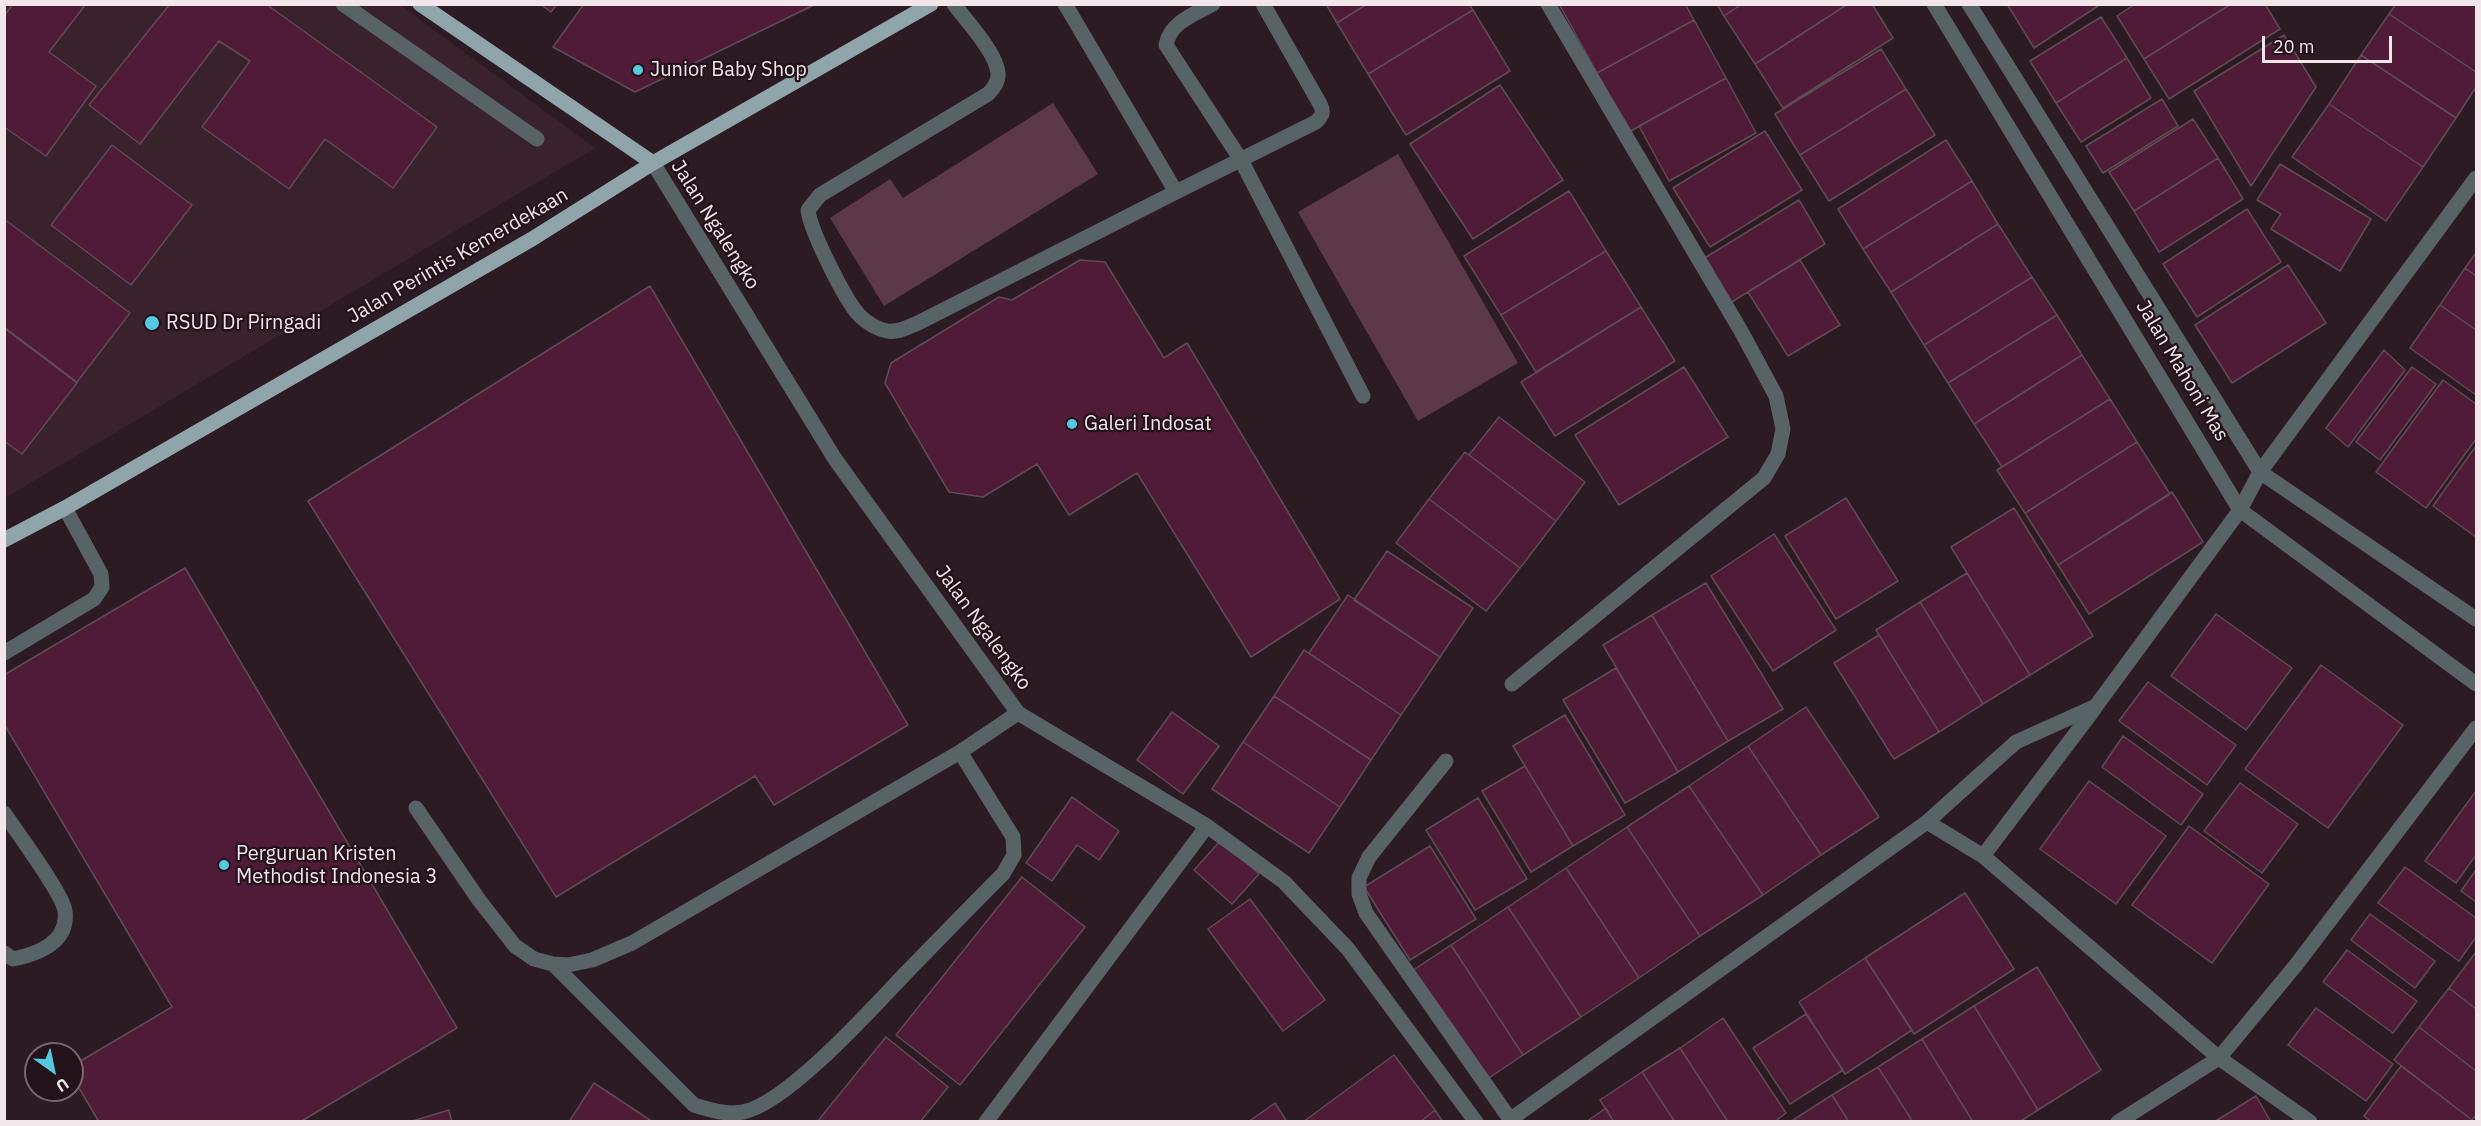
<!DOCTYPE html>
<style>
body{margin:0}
#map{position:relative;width:2481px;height:1126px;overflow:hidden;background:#2d1b24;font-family:"IBM Plex Sans",sans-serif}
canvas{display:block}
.frame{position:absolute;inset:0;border:6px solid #f3e6eb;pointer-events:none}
.north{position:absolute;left:24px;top:1042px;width:60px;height:60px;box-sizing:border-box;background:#23121a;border:2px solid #76676e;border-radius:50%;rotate:147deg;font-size:16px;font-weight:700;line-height:24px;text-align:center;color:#f3e6eb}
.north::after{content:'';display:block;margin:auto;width:21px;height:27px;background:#56c9e1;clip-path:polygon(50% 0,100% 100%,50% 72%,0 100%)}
.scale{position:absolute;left:2262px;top:36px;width:130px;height:27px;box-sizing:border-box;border:3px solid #f3e6eb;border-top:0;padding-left:8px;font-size:18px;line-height:21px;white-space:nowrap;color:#f3e6eb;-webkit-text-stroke:4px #23121a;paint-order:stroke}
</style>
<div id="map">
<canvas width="2481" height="1126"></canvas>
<div class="frame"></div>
<div class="north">U</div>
<div class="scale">20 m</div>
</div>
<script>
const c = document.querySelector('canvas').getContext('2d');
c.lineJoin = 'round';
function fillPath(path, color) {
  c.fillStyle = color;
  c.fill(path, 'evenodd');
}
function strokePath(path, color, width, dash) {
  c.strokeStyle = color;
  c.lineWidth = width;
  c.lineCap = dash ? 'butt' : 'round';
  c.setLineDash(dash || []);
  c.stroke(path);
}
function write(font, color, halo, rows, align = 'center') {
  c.font = font + ' "IBM Plex Sans",sans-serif';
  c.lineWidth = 4.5;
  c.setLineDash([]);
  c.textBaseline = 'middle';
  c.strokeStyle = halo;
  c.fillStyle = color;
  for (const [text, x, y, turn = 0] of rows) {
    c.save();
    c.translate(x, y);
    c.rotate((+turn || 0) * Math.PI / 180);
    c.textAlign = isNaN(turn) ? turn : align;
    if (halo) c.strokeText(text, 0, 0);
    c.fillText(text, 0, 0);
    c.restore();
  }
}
fillPath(new Path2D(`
 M4 5H400L595 148 5 498Z`), '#3a222d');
fillPath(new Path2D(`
 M1053 103 1098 174 884 306 830 218 890 179 903 198Z
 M1398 154 1518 363 1418 421 1298 212Z`), '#5d3849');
const building = new Path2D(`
 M13 4H86L49 52 96 86 46 156 4 127V16Z
 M170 4H266L437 127 393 188 325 139 289 189 202 127 250 61 219 41 140 144 89 105Z
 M540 4H557L551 12Z
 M584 4H816L635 92 553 47Z
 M1326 4H1367L1337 23Z
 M1367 4H1469L1473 10 1368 74 1337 23Z
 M1559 4H1685L1694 20 1597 73Z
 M1717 4H1742L1724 16Z
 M1742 4H1848L1755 64 1724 16Z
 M1848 4H1872L1893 38 1783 108 1755 64Z
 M2007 4H2101L2034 48Z
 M2135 4H2231L2144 59 2117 16Z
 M2231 4H2265L2280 29 2169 99 2144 59Z
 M2396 4H2476V72L2389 14Z
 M1473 10 1510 71 1406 135 1368 74Z
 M2389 14 2476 72V87L2456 118 2361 55Z
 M2101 17 2127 58 2056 103 2030 61Z
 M1694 20 1726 78 1629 132 1597 73Z
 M2284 35 2316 87 2251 186 2194 91Z
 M1881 49 1906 89 1800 155 1775 114Z
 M2361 55 2456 118 2423 167 2329 104Z
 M2127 58 2151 98 2081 142 2056 103Z
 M1726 78 1756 133 1669 181 1639 126Z
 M1500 85 1563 180 1473 239 1410 144Z
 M1906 89 1935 135 1829 201 1800 155Z
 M2162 99 2178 126 2103 173 2086 146Z
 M2329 104 2423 167 2386 221 2292 157Z
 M2193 119 2218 158 2134 211 2109 172Z
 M1765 131 1802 190 1710 247 1673 188Z
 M1946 140 1972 181 1863 249 1838 209Z
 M112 145 192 205 131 285 51 225Z
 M2218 158 2243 199 2159 252 2134 211Z
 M2280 164 2371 219 2340 271 2271 229 2281 214 2257 200Z
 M1972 181 1998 224 1891 292 1863 249Z
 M1569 191 1606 251 1501 315 1464 256Z
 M1799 200 1825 244 1730 303 1703 259Z
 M2247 209 2281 262 2197 317 2163 264Z
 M4 219 130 313 77 382 4 327Z
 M1998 224 2032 277 1924 345 1891 292Z
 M1606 251 1641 307 1536 372 1501 315Z
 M2476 253V276L2465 268Z
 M1080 260 1105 262 1164 358 1187 343 1340 599 1251 657 1137 473 1069 515 1037 464 983 497 949 492 885 383 891 363 999 297 1012 300Z
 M1800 260 1840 325 1788 356 1748 292Z
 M2288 265 2326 323 2232 383 2195 325Z
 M2465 268 2476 276V330L2440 305Z
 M2032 277 2057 315 1948 383 1924 345Z
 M650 286 908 725 774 805 755 776 556 897 308 501Z
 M2440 305 2476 330V395L2410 348Z
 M1641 307 1675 361 1555 436 1521 382Z
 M2057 315 2082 355 1974 424 1948 383Z
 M4 328 77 383 22 454 4 441Z
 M2384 350 2405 370 2348 447 2326 428Z
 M2082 355 2110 399 2002 467 1974 424Z
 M1684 367 1728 437 1619 505 1575 435Z
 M2412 367 2436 384 2380 460 2356 442Z
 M2443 380 2476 404V439L2426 508 2376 472Z
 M2110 399 2137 442 2025 513 1997 470Z
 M1499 417 1585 482 1556 521 1469 455Z
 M2137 442 2170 494 2058 565 2025 513Z
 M2476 446V537L2433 506Z
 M1465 452 1556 521 1520 568 1429 499Z
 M2172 492 2203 542 2089 614 2058 565Z
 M1846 498 1898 581 1836 619 1785 536Z
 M1429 499 1520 568 1486 611 1396 543Z
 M2014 508 2093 636 2030 675 1951 547Z
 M1774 534 1836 630 1773 671 1711 576Z
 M1387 551 1473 608 1440 657 1354 600Z
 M185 568 457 1028 300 1122H99L72 1076V1066L172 1007 4 724V675Z
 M1967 573 2030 675 1983 704 1920 602Z
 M1706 583 1783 709 1728 741 1652 615Z
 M1348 595 1440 657 1401 715 1309 653Z
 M1920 602 1983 704 1939 732 1876 630Z
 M2216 614 2292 668 2246 730 2171 676Z
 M1652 615 1728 741 1678 772 1603 645Z
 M1879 635 1939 732 1894 759 1834 663Z
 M1304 650 1401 715 1371 760 1274 696Z
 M2321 665 2403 725 2328 828 2245 769Z
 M1616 668 1678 772 1625 803 1563 700Z
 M2148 682 2236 745 2207 785 2119 721Z
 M1274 696 1371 760 1340 807 1243 742Z
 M1806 707 1879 817 1821 855 1748 746Z
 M1172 712 1219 746 1183 794 1137 760Z
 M1565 715 1625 815 1573 846 1513 746Z
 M2123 736 2203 794 2181 825 2102 767Z
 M1243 742 1340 807 1309 853 1212 789Z
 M1748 746 1821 855 1763 895 1689 786Z
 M1525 766 1573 846 1531 872 1482 791Z
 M2089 781 2166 836 2116 904 2040 849Z
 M2240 783 2298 824 2262 873 2204 831Z
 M1689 786 1763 895 1700 936 1627 827Z
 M2476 791V855L2456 883 2425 861Z
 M1072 797 1119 831 1099 860 1077 845 1052 881 1026 863Z
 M1478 798 1527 879 1475 910 1426 830Z
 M2189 826 2269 884 2212 963 2132 905Z
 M1627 827 1700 936 1639 978 1566 868Z
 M1221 840 1259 874 1232 904 1194 870Z
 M1430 846 1476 919 1410 960 1364 887Z
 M2405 867 2476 918V937L2459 961 2378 903Z
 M1566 868 1639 978 1581 1017 1508 907Z
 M2476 870V902L2461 891Z
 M1022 877 1085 927 960 1085 896 1035Z
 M1965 893 2014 969 1914 1034 1865 958Z
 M1250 899 1325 1000 1283 1031 1208 929Z
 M1508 907 1581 1017 1523 1055 1451 945Z
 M2370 914 2435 961 2415 988 2351 940Z
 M1451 945 1523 1055 1486 1080 1412 971Z
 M2347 950 2417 1001 2393 1033 2323 982Z
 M2476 952V1009L2449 988Z
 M1865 958 1912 1030 1845 1074 1799 1002Z
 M2037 967 2101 1070 2038 1110 1974 1006Z
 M2449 988 2476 1009V1071L2419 1027Z
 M1974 1006 2038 1110 2019 1122H1973L1922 1039Z
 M2316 1008 2393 1064 2366 1101 2288 1045Z
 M1806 1014 1843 1070 1790 1104 1753 1048Z
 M1723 1018 1786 1113 1774 1122H1728L1680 1048Z
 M2419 1027 2476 1071V1115L2472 1120 2394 1060Z
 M886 1037 948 1087 920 1122H817Z
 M1922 1039 1973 1122H1913L1878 1067Z
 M1680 1048 1728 1122H1675L1642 1072Z
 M1394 1055 1435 1110 1420 1122H1303Z
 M2401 1066 2472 1120 2471 1122H2371L2364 1116Z
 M1878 1067 1913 1122H1849L1832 1095Z
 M1642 1072 1675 1122H1614L1600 1100Z
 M594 1083 653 1122H569Z
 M1832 1095 1849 1122H1790Z
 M2256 1096 2271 1122H2214Z
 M1275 1103 1287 1122H1248Z
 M1606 1108 1614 1122H1586Z
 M449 1110 452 1122H409Z
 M1435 1110 1443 1122H1420Z`);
fillPath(building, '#4f1b36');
strokePath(building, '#5f4b54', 1.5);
strokePath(new Path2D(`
 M343 4 537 139
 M954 4C967 22 996 52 998 73 999 82 993 89 988 94L820 195 808 210C810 230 845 300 859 315 866 322 877 329 887 331 898 333 908 327 918 323L1176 192 1065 4
 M1213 4C1195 14 1170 22 1166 45L1241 160 1363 396
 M1934 4 2240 510 2476 684
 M1969 4 2260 472 2476 619
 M653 163 835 459 1018 713 1207 826 1284 882 1348 949 1476 1122
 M1176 192 1316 122C1323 115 1324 112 1320 104L1263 4
 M4 653 94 599 102 587 101 574 65 508
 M1512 684 1764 478 1778 454 1783 429 1776 396 1741 331 1548 4
 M1446 761 1369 857 1359 878V894L1366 913 1512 1122
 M416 808 479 900 515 946 534 959 553 964 568 965 592 960 632 943 960 752 1018 713
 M4 813C16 831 63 894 65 911 69 943 37 954 13 959L4 953
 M1927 822 1983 856 2219 1058 2310 1122
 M1983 856 2095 708
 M553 964 694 1105C710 1110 726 1115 743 1112 786 1104 871 1010 903 976 936 942 969 908 1003 874L1014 855 1013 837 960 752
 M1511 1119 1927 822 2016 742 2096 706 2240 510 2260 472 2476 178
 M986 1122 1207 826
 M2118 1122 2219 1058 2296 965 2476 728`), '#586366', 15);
strokePath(new Path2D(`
 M420 4 653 163
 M4 540 65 508 532 239 653 163 931 4`), '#8fa5aa', 15);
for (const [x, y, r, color] of [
 [638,70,6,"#56c9e1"],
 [152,323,8,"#56c9e1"],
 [1072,424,6,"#56c9e1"],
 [224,865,6,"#56c9e1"]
]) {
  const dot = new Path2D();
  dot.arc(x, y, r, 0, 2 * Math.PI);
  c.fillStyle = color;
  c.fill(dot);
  strokePath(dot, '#23121a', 2);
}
write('20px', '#f3e6eb', '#23121a', [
 ["Junior Baby Shop",650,70],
 ["RSUD Dr Pirngadi",166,323],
 ["Galeri Indosat",1084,424],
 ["Perguruan Kristen",236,854],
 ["Methodist Indonesia 3",236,877]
], 'left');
write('20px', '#f3e6eb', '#23121a', [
 ["Jalan Ngalengko",715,225,58],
 ["Jalan Perintis Kemerdekaan",458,256,-30],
 ["Jalan Mahoni Mas",2182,371,59],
 ["Jalan Ngalengko",983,628,54]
]);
</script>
